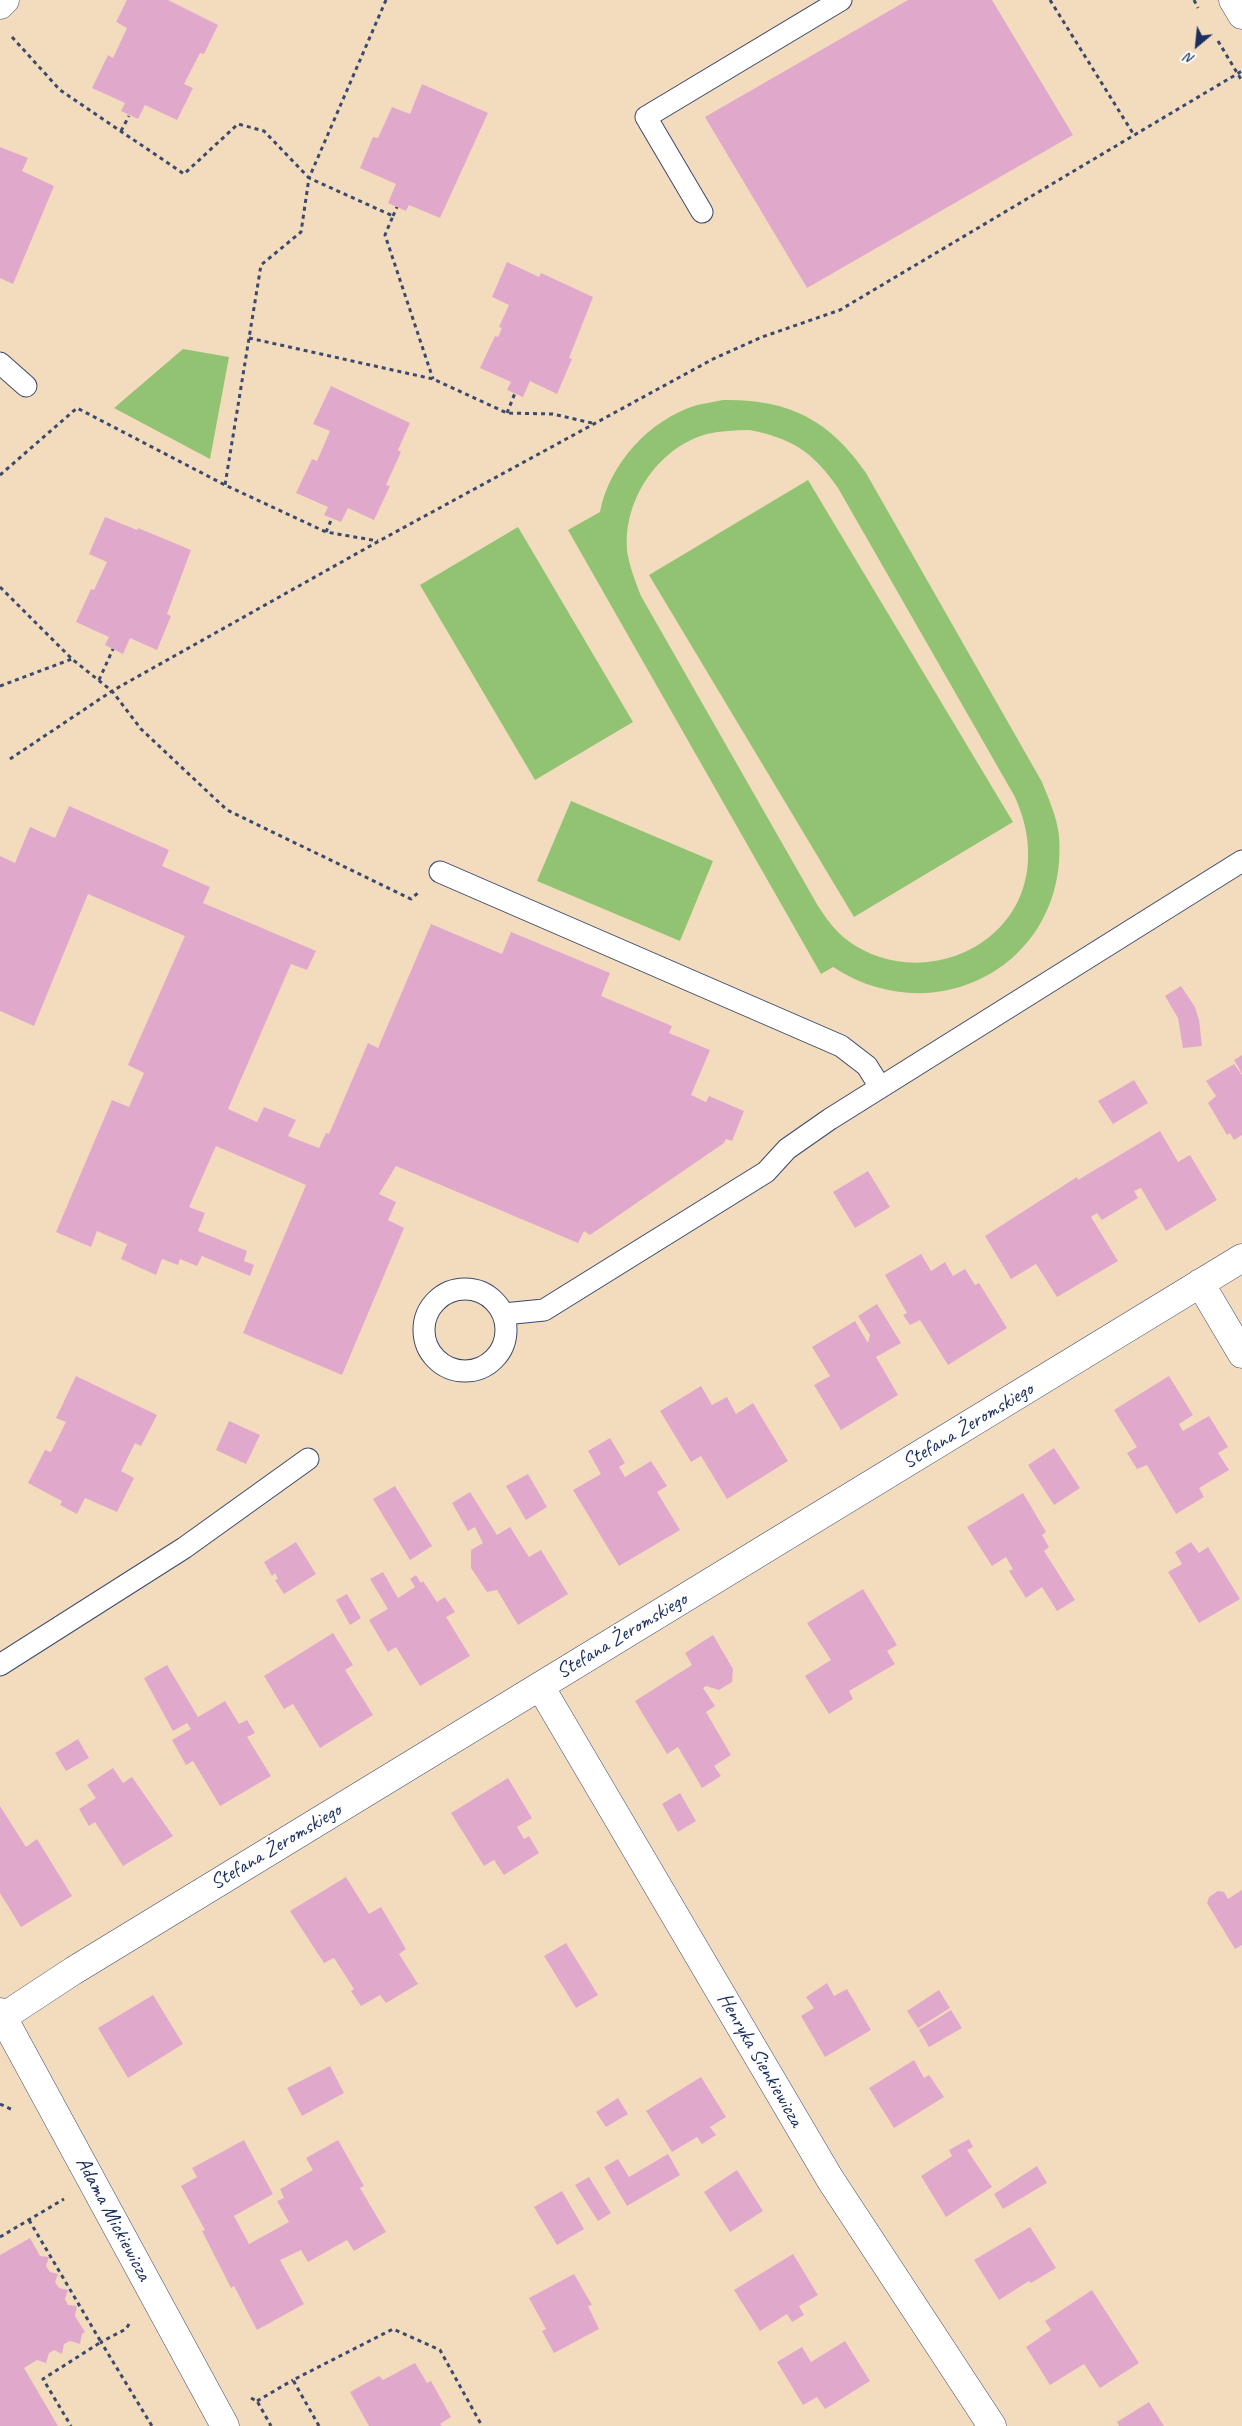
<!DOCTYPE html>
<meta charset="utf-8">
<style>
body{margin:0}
#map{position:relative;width:1242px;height:2426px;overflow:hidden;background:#f3dcbe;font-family:Caveat,sans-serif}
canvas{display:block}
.north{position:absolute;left:1172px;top:20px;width:50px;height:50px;-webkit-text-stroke:4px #fff;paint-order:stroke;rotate:208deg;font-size:14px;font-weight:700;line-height:20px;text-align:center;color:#1b2f5e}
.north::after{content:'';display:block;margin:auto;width:18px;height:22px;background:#1b2f5e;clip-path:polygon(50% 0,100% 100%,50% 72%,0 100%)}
</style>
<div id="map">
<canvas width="1242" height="2426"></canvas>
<div class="north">N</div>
</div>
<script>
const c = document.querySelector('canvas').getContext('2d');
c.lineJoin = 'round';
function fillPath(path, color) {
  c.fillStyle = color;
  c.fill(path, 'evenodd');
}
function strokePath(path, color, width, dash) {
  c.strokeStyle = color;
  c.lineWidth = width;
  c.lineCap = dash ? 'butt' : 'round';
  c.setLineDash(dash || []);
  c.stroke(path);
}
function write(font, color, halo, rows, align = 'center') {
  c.font = font + ' Caveat,sans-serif';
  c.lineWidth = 4;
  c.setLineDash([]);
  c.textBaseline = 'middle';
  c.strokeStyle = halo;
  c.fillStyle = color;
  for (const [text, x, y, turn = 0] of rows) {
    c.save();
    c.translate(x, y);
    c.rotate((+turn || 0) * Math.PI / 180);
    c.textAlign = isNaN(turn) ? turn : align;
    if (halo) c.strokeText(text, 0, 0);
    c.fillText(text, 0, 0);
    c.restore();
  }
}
fillPath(new Path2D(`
 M183 349 229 357 210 459 114 408Z
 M723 400C788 399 829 419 866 473L1042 782C1049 800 1057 817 1059 836 1069 963 937 1035 833 967L821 974 568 530 600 512C609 464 650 419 697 405 705 403 715 402 723 400ZM749 430C792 438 813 452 838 488L1015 797C1024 818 1029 837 1028 859 1025 950 916 992 847 940 835 931 826 918 818 906L641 596C636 583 631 571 628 556 620 505 656 448 707 434 721 431 735 430 749 430Z
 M808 480 1013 822 854 917 649 575Z
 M518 527 633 722 535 780 420 585Z
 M571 801 713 861 680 941 537 881Z`), '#92c373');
fillPath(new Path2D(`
 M127 0H168L218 25 204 54 200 53 184 84 193 88 177 120 145 105 138 119 121 111 125 103 92 88 108 55 113 58 127 28 116 22Z
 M908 0H992L1073 135 807 288 705 117Z
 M422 84 488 113 440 218 409 205 406 211 388 203 396 184 360 168 373 137 378 138 392 107 410 114Z
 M0 147 28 158 22 171 54 186 13 284 0 278Z
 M507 262 539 277 541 273 593 297 569 358 572 359 557 394 530 381 523 397 507 390 511 382 480 368 495 336 498 337 502 328 499 327 509 305 492 297Z
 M331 386 410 423 398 450 401 452 386 485 390 486 374 520 348 508 341 522 324 515 328 507 296 493 312 459 317 461 330 431 313 424Z
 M105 517 137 530 138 528 191 550 167 614 171 616 157 650 130 638 123 654 105 645 109 637 76 622 91 589 94 590 107 562 89 554Z
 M69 806 169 850 162 866 210 887 203 903 316 951 307 970 291 964 228 1109 257 1122 264 1107 296 1120 288 1136 319 1148 326 1133 329 1134 368 1043 378 1048 431 924 502 954 511 932 610 973 601 996 672 1026 669 1033 710 1050 691 1095 706 1102 709 1096 744 1111 732 1141 726 1139 724 1143 590 1235 584 1231 578 1243 396 1166 379 1194 396 1202 388 1220 404 1228 342 1375 243 1333 306 1185 216 1146 189 1207 205 1213 198 1231 247 1251 244 1261 254 1265 250 1276 202 1256 197 1266 180 1259 178 1265 162 1259 156 1275 121 1259 127 1244 97 1231 91 1247 56 1232 112 1100 129 1107 144 1073 128 1065 185 936 88 894 34 1026 0 1011V856L15 863 30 827 55 838Z
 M1181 986 1195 1007 1199 1020 1202 1046 1183 1048 1178 1018 1165 996Z
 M1242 1055V1074L1234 1060Z
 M1234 1064 1242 1075V1135L1234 1140 1230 1133 1227 1135 1208 1103 1216 1096 1206 1081Z
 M1134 1080 1148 1103 1113 1124 1098 1101Z
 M1160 1131 1178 1162 1190 1155 1217 1200 1166 1231 1141 1188 1134 1191 1138 1198 1102 1220 1097 1213 1091 1217 1118 1261 1057 1297 1036 1264 1011 1279 985 1236 1077 1177 1078 1180Z
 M868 1171 890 1207 855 1228 833 1192Z
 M921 1254 931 1271 945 1262 953 1276 965 1269 975 1285 979 1283 1007 1328 948 1365 920 1320 910 1325 903 1315 907 1313 885 1275Z
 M877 1304 901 1343 876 1357 898 1395 841 1430 814 1385 830 1376 812 1347 855 1321 868 1343 870 1335 858 1316Z
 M76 1376 157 1415 141 1446 135 1443 121 1471 134 1478 117 1512 85 1498 77 1514 60 1505 62 1501 28 1483 45 1450 51 1452 66 1422 56 1418Z
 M1169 1376 1193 1415 1179 1424 1183 1431 1209 1416 1228 1447 1218 1453 1229 1470 1199 1488 1204 1497 1176 1514 1147 1465 1137 1469 1127 1453 1137 1447 1114 1410Z
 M701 1386 712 1405 727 1397 736 1414 753 1403 788 1461 727 1499 701 1456 691 1462 660 1411Z
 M229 1421 260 1435 246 1464 216 1450Z
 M610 1438 625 1463 619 1467 625 1477 651 1461 667 1486 657 1492 680 1530 619 1566 573 1490 601 1474 588 1451Z
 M1054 1448 1080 1488 1054 1505 1028 1465Z
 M528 1474 547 1507 526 1520 506 1486Z
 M395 1486 432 1546 410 1560 373 1499Z
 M470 1492 497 1535 510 1527 529 1557 541 1550 568 1594 518 1625 497 1590 487 1592 471 1568V1550L483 1543 475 1527 468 1531 452 1503Z
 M1023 1493 1046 1532 1042 1535 1049 1547 1044 1551 1075 1600 1057 1611 1042 1587 1026 1598 1009 1571 1013 1569 1006 1557 992 1566 967 1527Z
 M296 1542 316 1574 284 1594 275 1580 278 1579 275 1573 272 1576 264 1562Z
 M1191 1542 1199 1553 1208 1547 1240 1599 1199 1623 1168 1572 1182 1564 1175 1552Z
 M383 1572 398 1598 415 1587 410 1579 416 1575 421 1583 423 1581 437 1602 445 1597 455 1612 446 1617 470 1656 420 1686 396 1647 388 1652 369 1620 388 1609 370 1579Z
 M863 1589 897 1645 887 1651 895 1664 849 1691 853 1699 829 1714 805 1676 831 1660 807 1623Z
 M347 1594 361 1618 350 1625 336 1600Z
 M333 1633 353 1665 345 1670 373 1715 320 1748 293 1704 284 1709 264 1676Z
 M713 1635 733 1669 732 1682 719 1690 706 1686 703 1688 715 1706 706 1712 731 1755 714 1766 721 1776 702 1788 678 1747 667 1754 635 1701 692 1665 685 1653Z
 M167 1665 198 1717 225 1701 239 1724 247 1720 255 1733 247 1737 271 1776 220 1806 193 1761 186 1765 172 1740 191 1729 187 1723 173 1731 144 1678Z
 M78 1739 89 1758 66 1771 55 1753Z
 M113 1768 123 1783 132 1777 173 1836 123 1866 95 1822 89 1826 79 1809 96 1798 87 1785Z
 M508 1778 532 1818 517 1827 524 1839 529 1836 539 1853 504 1875 494 1860 484 1866 451 1813Z
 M680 1793 696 1821 678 1832 662 1804Z
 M0 1806 26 1847 37 1839 72 1896 21 1927 0 1893Z
 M346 1877 369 1914 381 1907 406 1949 399 1954 418 1984 386 2003 380 1995 361 2006 351 1991 354 1989 334 1958 324 1963 290 1911Z
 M1242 1890V1945L1235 1949 1207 1903 1209 1897 1218 1891 1224 1892 1228 1899Z
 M566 1943 598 1995 576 2008 544 1956Z
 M827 1983 834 1996 847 1989 871 2030 825 2057 801 2016 814 2008 806 1997Z
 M939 1990 950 2008 918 2028 907 2011Z
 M153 1995 183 2044 128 2078 98 2028Z
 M951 2010 962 2028 929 2047 919 2030Z
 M914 2060 924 2078 929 2075 944 2097 894 2128 869 2088Z
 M330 2066 344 2093 302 2116 287 2088Z
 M701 2077 726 2117 710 2127 716 2135 702 2144 697 2137 672 2152 646 2111Z
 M618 2098 628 2114 606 2127 596 2112Z
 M969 2139 973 2147 967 2150 992 2187 946 2217 921 2176 952 2156 949 2150Z
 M244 2140 273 2194 234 2216 249 2244 289 2222 277 2201 284 2198 280 2189 313 2170 306 2158 338 2140 364 2186 360 2188 386 2232 354 2251 347 2240 308 2262 301 2250 280 2260 304 2304 257 2330 234 2286 231 2288 202 2231 205 2230 181 2186 197 2177 192 2168Z
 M668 2154 680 2175 627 2206 604 2167 618 2159 629 2177Z
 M1037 2166 1047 2183 1003 2209 994 2194Z
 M737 2170 763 2211 730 2232 704 2192Z
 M589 2177 611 2213 598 2221 575 2185Z
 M562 2191 584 2229 557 2245 534 2207Z
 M1030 2227 1056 2268 1031 2283 1029 2281 999 2300 974 2260Z
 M30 2238 40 2256 49 2257 46 2266 50 2272 58 2274 55 2282 59 2288 68 2290 65 2299 68 2305 77 2306 75 2316 85 2332 82 2334 80 2344 70 2341 64 2344 62 2354 54 2350 49 2353 46 2363 37 2360 24 2368 58 2426H0V2255Z
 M793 2254 818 2295 799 2306 804 2315 792 2322 787 2314 760 2331 734 2290Z
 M574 2274 592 2305 588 2306 599 2329 554 2353 542 2331 546 2329 529 2298Z
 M1092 2290 1139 2363 1100 2388 1084 2364 1050 2385 1026 2347 1051 2330 1045 2321Z
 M845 2341 870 2381 825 2409 817 2397 803 2405 777 2362 802 2347 811 2362Z
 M415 2363 427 2383 431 2381 451 2417 440 2424 442 2426H369L350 2392 379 2376 383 2380Z
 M1149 2402 1164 2426H1119L1117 2422Z`), '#e0a9cc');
const lane = new Path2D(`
 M702 212 646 117 841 0
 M0 363 26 386
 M440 872 841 1046 867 1066 880 1087
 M424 1330a41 41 0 1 1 82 0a41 41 0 1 1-82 0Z
 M504 1314 544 1310 766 1172 787 1149 830 1119 1242 861
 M0 1665 184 1548 308 1459`);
const street = new Path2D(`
 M1233 0 1242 15
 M0 5 5 0
 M1200 1283 1242 1354
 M540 1686 830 2179 992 2426
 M0 2012 225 2426
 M0 2019 73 1971 1242 1258`);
strokePath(lane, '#3b496c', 23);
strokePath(street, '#3b496c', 29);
strokePath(new Path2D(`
 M386 0 309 178 393 216 385 235 433 379
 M1050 0 1134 135
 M1194 0 1198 8
 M12 37 60 90 184 174 238 124 264 131 309 178 301 232 261 265 225 485
 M1218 41 1242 81
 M121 131 129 116
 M393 216 397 207
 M249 338 433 379 507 413 553 414 596 424
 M507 413 515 393
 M0 475 77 408 225 485 326 532 378 541
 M326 532 332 518
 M0 587 72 659 112 691 141 729 227 810 411 899 419 892
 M99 680 113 649
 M0 686 72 659
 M10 759 112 691 379 541 713 359 762 337 840 310 1242 71
 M0 2104 13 2110
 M29 2220 101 2342 43 2379 71 2426
 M0 2237 64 2199
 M129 2324 126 2329 101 2342 152 2426
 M251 2398 257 2401 271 2426
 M257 2401 293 2380
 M319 2426 293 2380 393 2329 440 2350 482 2426`), '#3b496c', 3, [4, 4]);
strokePath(lane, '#fff', 21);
strokePath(street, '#fff', 28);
write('21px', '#1b2f5e', '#fff', [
 ["Stefana Żeromskiego",968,1426,-31],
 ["Stefana Żeromskiego",622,1636,-31],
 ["Stefana Żeromskiego",276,1847,-31],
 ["Henryka Sienkiewicza",760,2060,60],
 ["Adama Mickiewicza",113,2219,62]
]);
</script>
